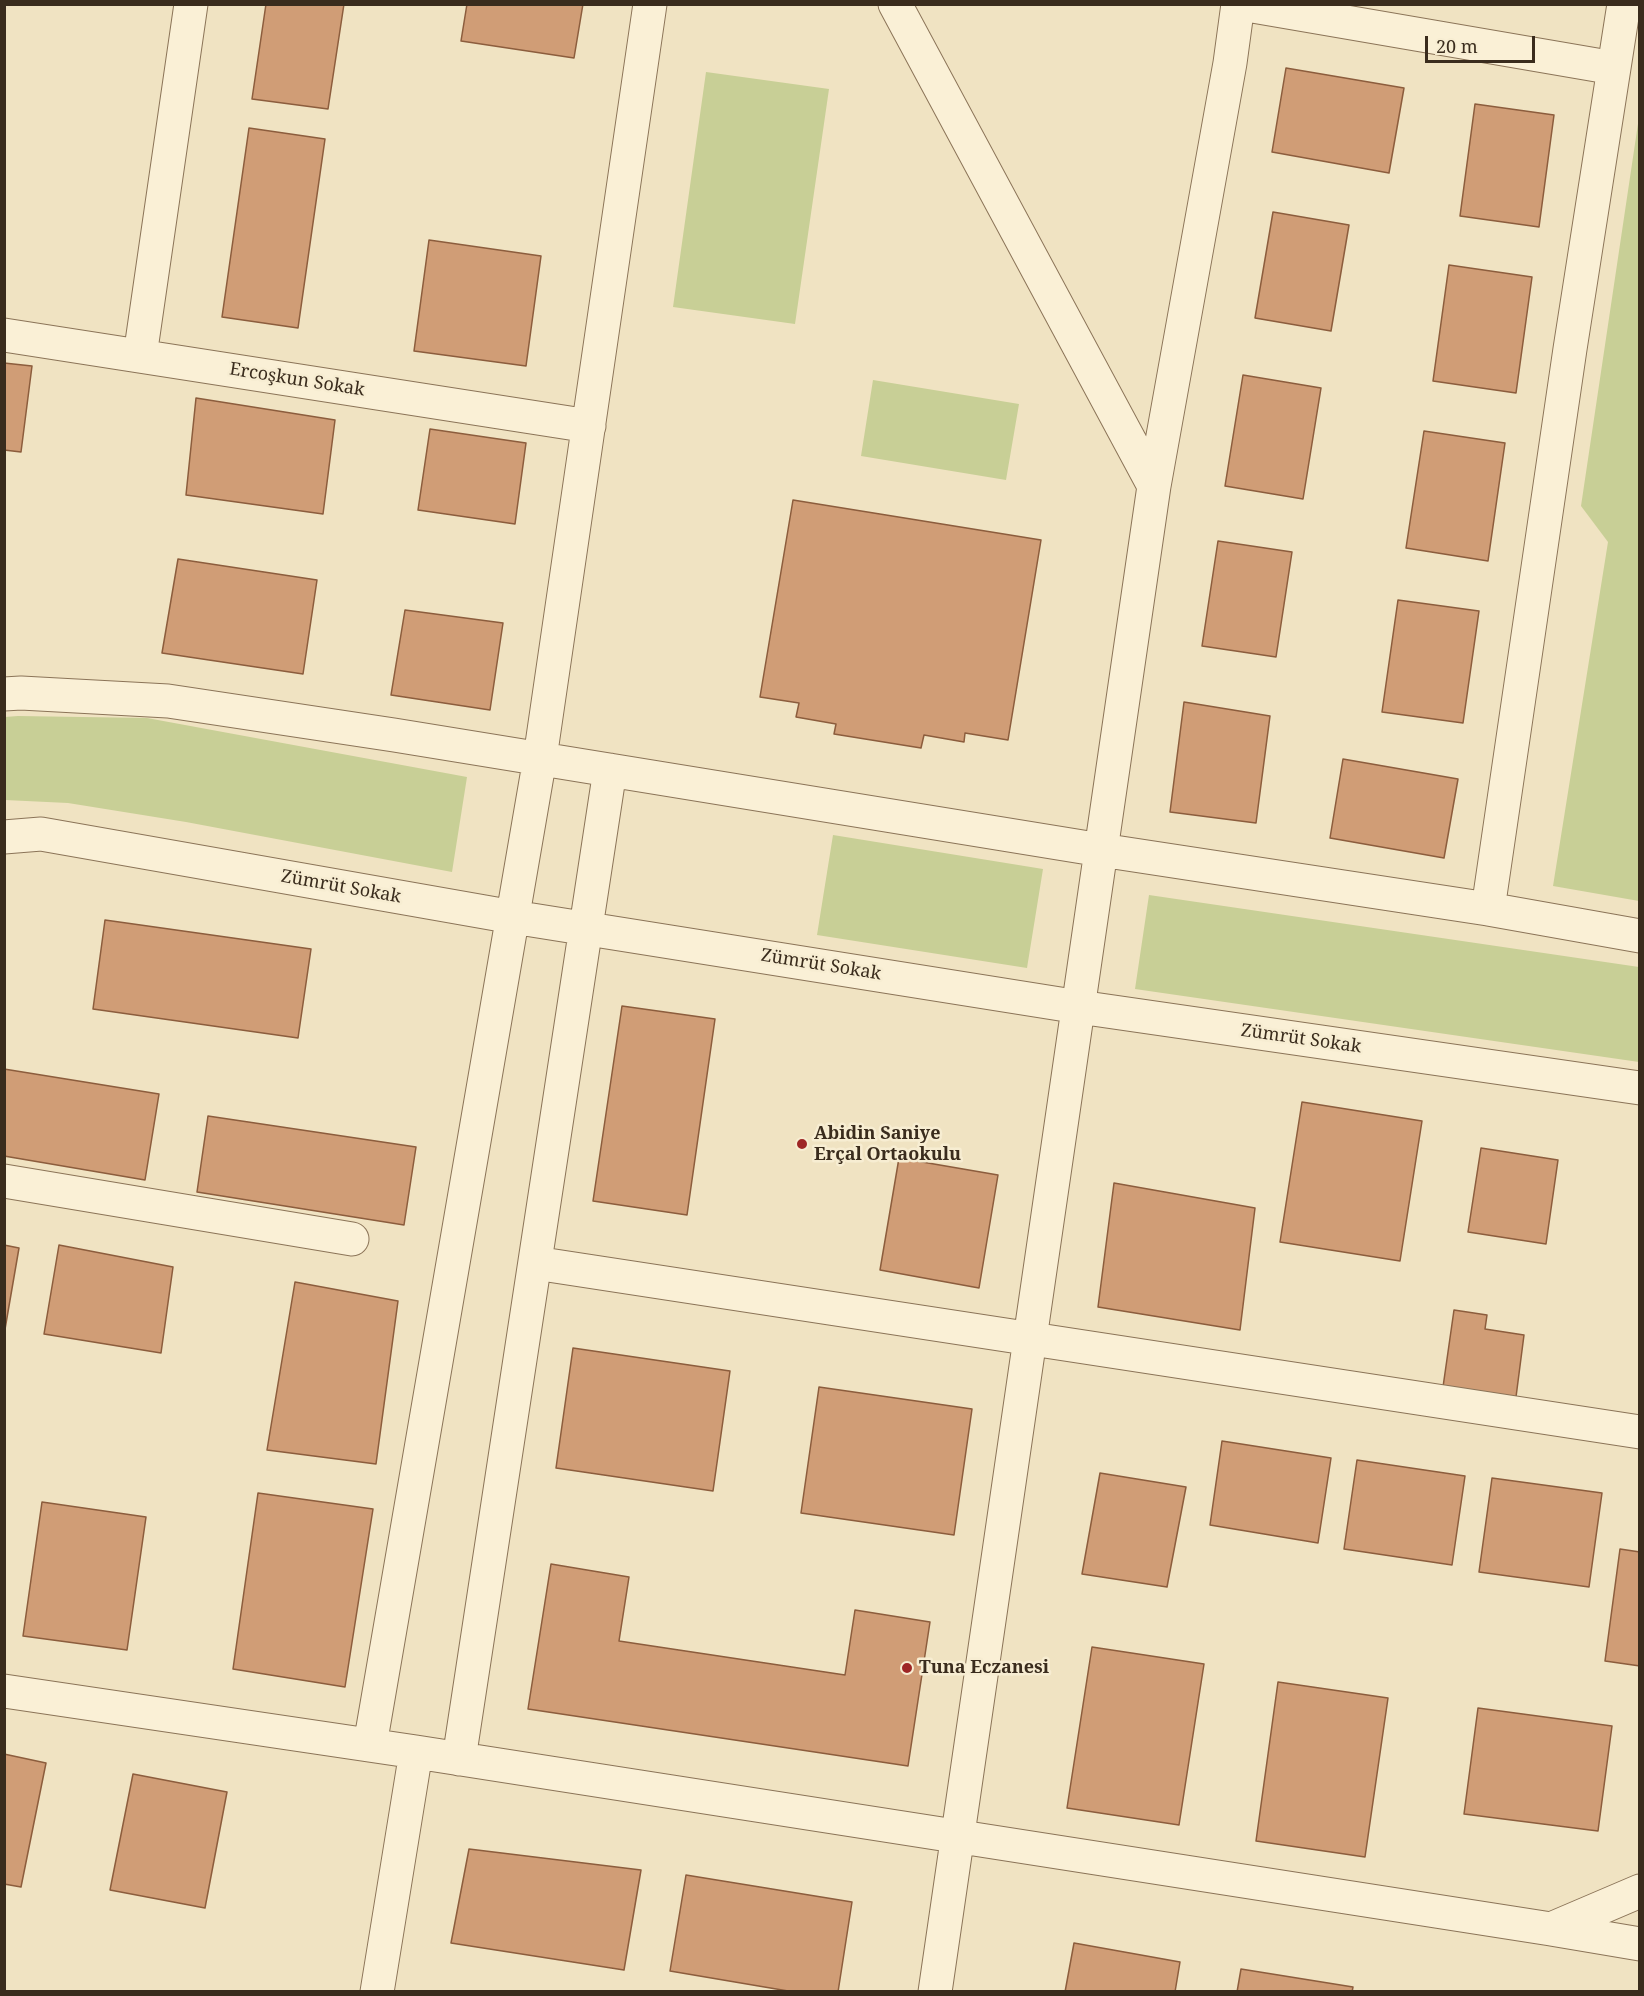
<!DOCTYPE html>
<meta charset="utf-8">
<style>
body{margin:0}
#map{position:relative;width:1644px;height:1996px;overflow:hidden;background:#f0e3c2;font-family:"Noto Serif",serif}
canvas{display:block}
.frame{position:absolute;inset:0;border:6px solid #3a2c1d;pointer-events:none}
.scale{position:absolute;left:1425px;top:36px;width:110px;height:27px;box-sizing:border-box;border:3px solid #3a2c1d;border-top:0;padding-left:8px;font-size:18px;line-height:21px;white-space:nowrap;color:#3a2c1d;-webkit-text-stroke:4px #f7edd2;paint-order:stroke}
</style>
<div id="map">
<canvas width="1644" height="1996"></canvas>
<div class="frame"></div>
<div class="scale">20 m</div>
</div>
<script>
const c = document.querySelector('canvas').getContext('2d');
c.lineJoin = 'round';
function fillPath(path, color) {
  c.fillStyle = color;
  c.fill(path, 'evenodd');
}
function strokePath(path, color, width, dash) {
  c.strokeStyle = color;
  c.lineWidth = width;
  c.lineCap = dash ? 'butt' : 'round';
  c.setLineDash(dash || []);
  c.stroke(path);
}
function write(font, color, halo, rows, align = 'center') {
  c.font = font + ' "Noto Serif",serif';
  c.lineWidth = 5;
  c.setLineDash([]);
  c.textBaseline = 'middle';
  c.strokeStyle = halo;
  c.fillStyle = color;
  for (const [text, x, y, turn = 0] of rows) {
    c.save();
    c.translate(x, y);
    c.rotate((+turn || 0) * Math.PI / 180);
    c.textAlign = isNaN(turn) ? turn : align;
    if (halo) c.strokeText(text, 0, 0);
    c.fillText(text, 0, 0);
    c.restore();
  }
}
fillPath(new Path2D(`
 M706 72 829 89 795 324 673 307Z
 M1639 117V901L1553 886 1608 542 1581 506Z
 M873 380 1019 404 1006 480 861 456Z
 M18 716 147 718 467 777 452 872 186 822 68 803 5 800V717Z
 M833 835 1043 869 1027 968 817 935Z
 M1149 895 1639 967V1062L1135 989Z`), '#c8cf96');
const building = new Path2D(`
 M266 4H344L328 109 252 99Z
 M467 4H583L574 58 461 41Z
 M1286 68 1404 88 1389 173 1272 152Z
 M1475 104 1554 115 1539 227 1460 216Z
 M249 128 325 139 298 328 222 317Z
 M1273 212 1349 225 1331 331 1255 318Z
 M429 240 541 256 526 366 414 351Z
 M1449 265 1532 277 1516 393 1433 381Z
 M4 363 32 366 21 452 4 450Z
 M1243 375 1321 388 1303 499 1225 486Z
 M196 398 335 420 323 514 186 495Z
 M430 429 526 443 515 524 418 510Z
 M1424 431 1505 443 1488 561 1406 548Z
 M793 500 1041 540 1008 740 965 733 964 742 924 735 921 748 834 734 836 724 796 717 799 703 760 697Z
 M1218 541 1292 552 1276 657 1202 646Z
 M178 559 317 580 303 674 162 653Z
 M1398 600 1479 611 1463 723 1382 712Z
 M405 610 503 623 490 710 391 695Z
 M1184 702 1270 716 1256 823 1170 812Z
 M1343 759 1458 779 1444 858 1330 838Z
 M105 920 311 949 298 1038 93 1009Z
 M622 1006 715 1019 687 1215 593 1201Z
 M4 1069 159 1094 145 1180 4 1156Z
 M1302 1102 1422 1121 1400 1261 1280 1242Z
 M208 1116 416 1147 404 1225 197 1192Z
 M1481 1148 1558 1160 1546 1244 1468 1232Z
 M899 1158 998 1175 979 1288 880 1270Z
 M1114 1183 1255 1208 1240 1330 1098 1307Z
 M4 1245 19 1248 4 1335Z
 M59 1245 173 1267 161 1353 44 1334Z
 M295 1282 398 1301 376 1464 267 1450Z
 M1454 1310 1487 1315 1485 1329 1524 1335 1516 1397 1443 1387Z
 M573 1348 730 1371 713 1491 556 1468Z
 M819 1387 972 1409 954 1535 801 1513Z
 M1222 1441 1331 1458 1318 1543 1210 1525Z
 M1357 1460 1465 1476 1452 1565 1344 1549Z
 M1100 1473 1186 1487 1167 1587 1082 1574Z
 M1492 1478 1602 1493 1589 1587 1479 1572Z
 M258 1493 373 1509 345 1687 233 1669Z
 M42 1502 146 1517 127 1650 23 1636Z
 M1620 1549 1640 1552V1666L1605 1661Z
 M551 1564 629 1577 619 1641 845 1675 855 1610 930 1622 908 1766 528 1709Z
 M1092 1647 1204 1664 1179 1825 1067 1808Z
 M1278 1682 1388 1698 1365 1857 1256 1841Z
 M1478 1708 1612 1726 1598 1831 1464 1814Z
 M4 1754 46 1763 21 1887 4 1884Z
 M133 1774 227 1792 205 1908 110 1890Z
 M469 1849 641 1870 624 1970 451 1943Z
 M686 1875 852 1902 838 1992H794L670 1971Z
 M1074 1943 1180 1962 1175 1992H1065Z
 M1241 1969 1353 1987 1352 1992H1237Z`);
fillPath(building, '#d09d76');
strokePath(building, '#8c5d3d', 1.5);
const street = new Path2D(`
 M895 4 1154 486 935 1992
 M1241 4 1614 68
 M4 335 589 426
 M140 356 191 4
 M1154 486 1230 63 1238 4
 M4 694 21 693 168 701 394 735 1101 850 1488 909 1640 936
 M4 837 41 834 513 917 1079 1007 1640 1088
 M1488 909 1570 349 1624 4
 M4 1181 352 1239
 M535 1263 1640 1432
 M4 1691 416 1752 1551 1929 1640 1891
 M370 1745 540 758 650 4
 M459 1759 610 770
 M1551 1929 1640 1944
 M377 1992 416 1752`);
strokePath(street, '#8b7458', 35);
strokePath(street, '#faf0d6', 33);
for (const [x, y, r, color] of [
 [802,1144,6,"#9e2625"],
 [907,1668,6,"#9e2625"]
]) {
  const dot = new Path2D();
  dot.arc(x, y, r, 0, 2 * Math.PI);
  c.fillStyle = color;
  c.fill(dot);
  strokePath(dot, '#f7edd2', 2);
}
write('18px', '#3a2c1d', '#f7edd2', [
 ["Ercoşkun Sokak",297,380,9],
 ["Zümrüt Sokak",341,887,10],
 ["Zümrüt Sokak",821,965,9],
 ["Zümrüt Sokak",1301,1039,8]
]);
write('bold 18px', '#3a2c1d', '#f7edd2', [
 ["Abidin Saniye",814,1134],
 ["Erçal Ortaokulu",814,1155],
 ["Tuna Eczanesi",919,1668]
], 'left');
</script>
